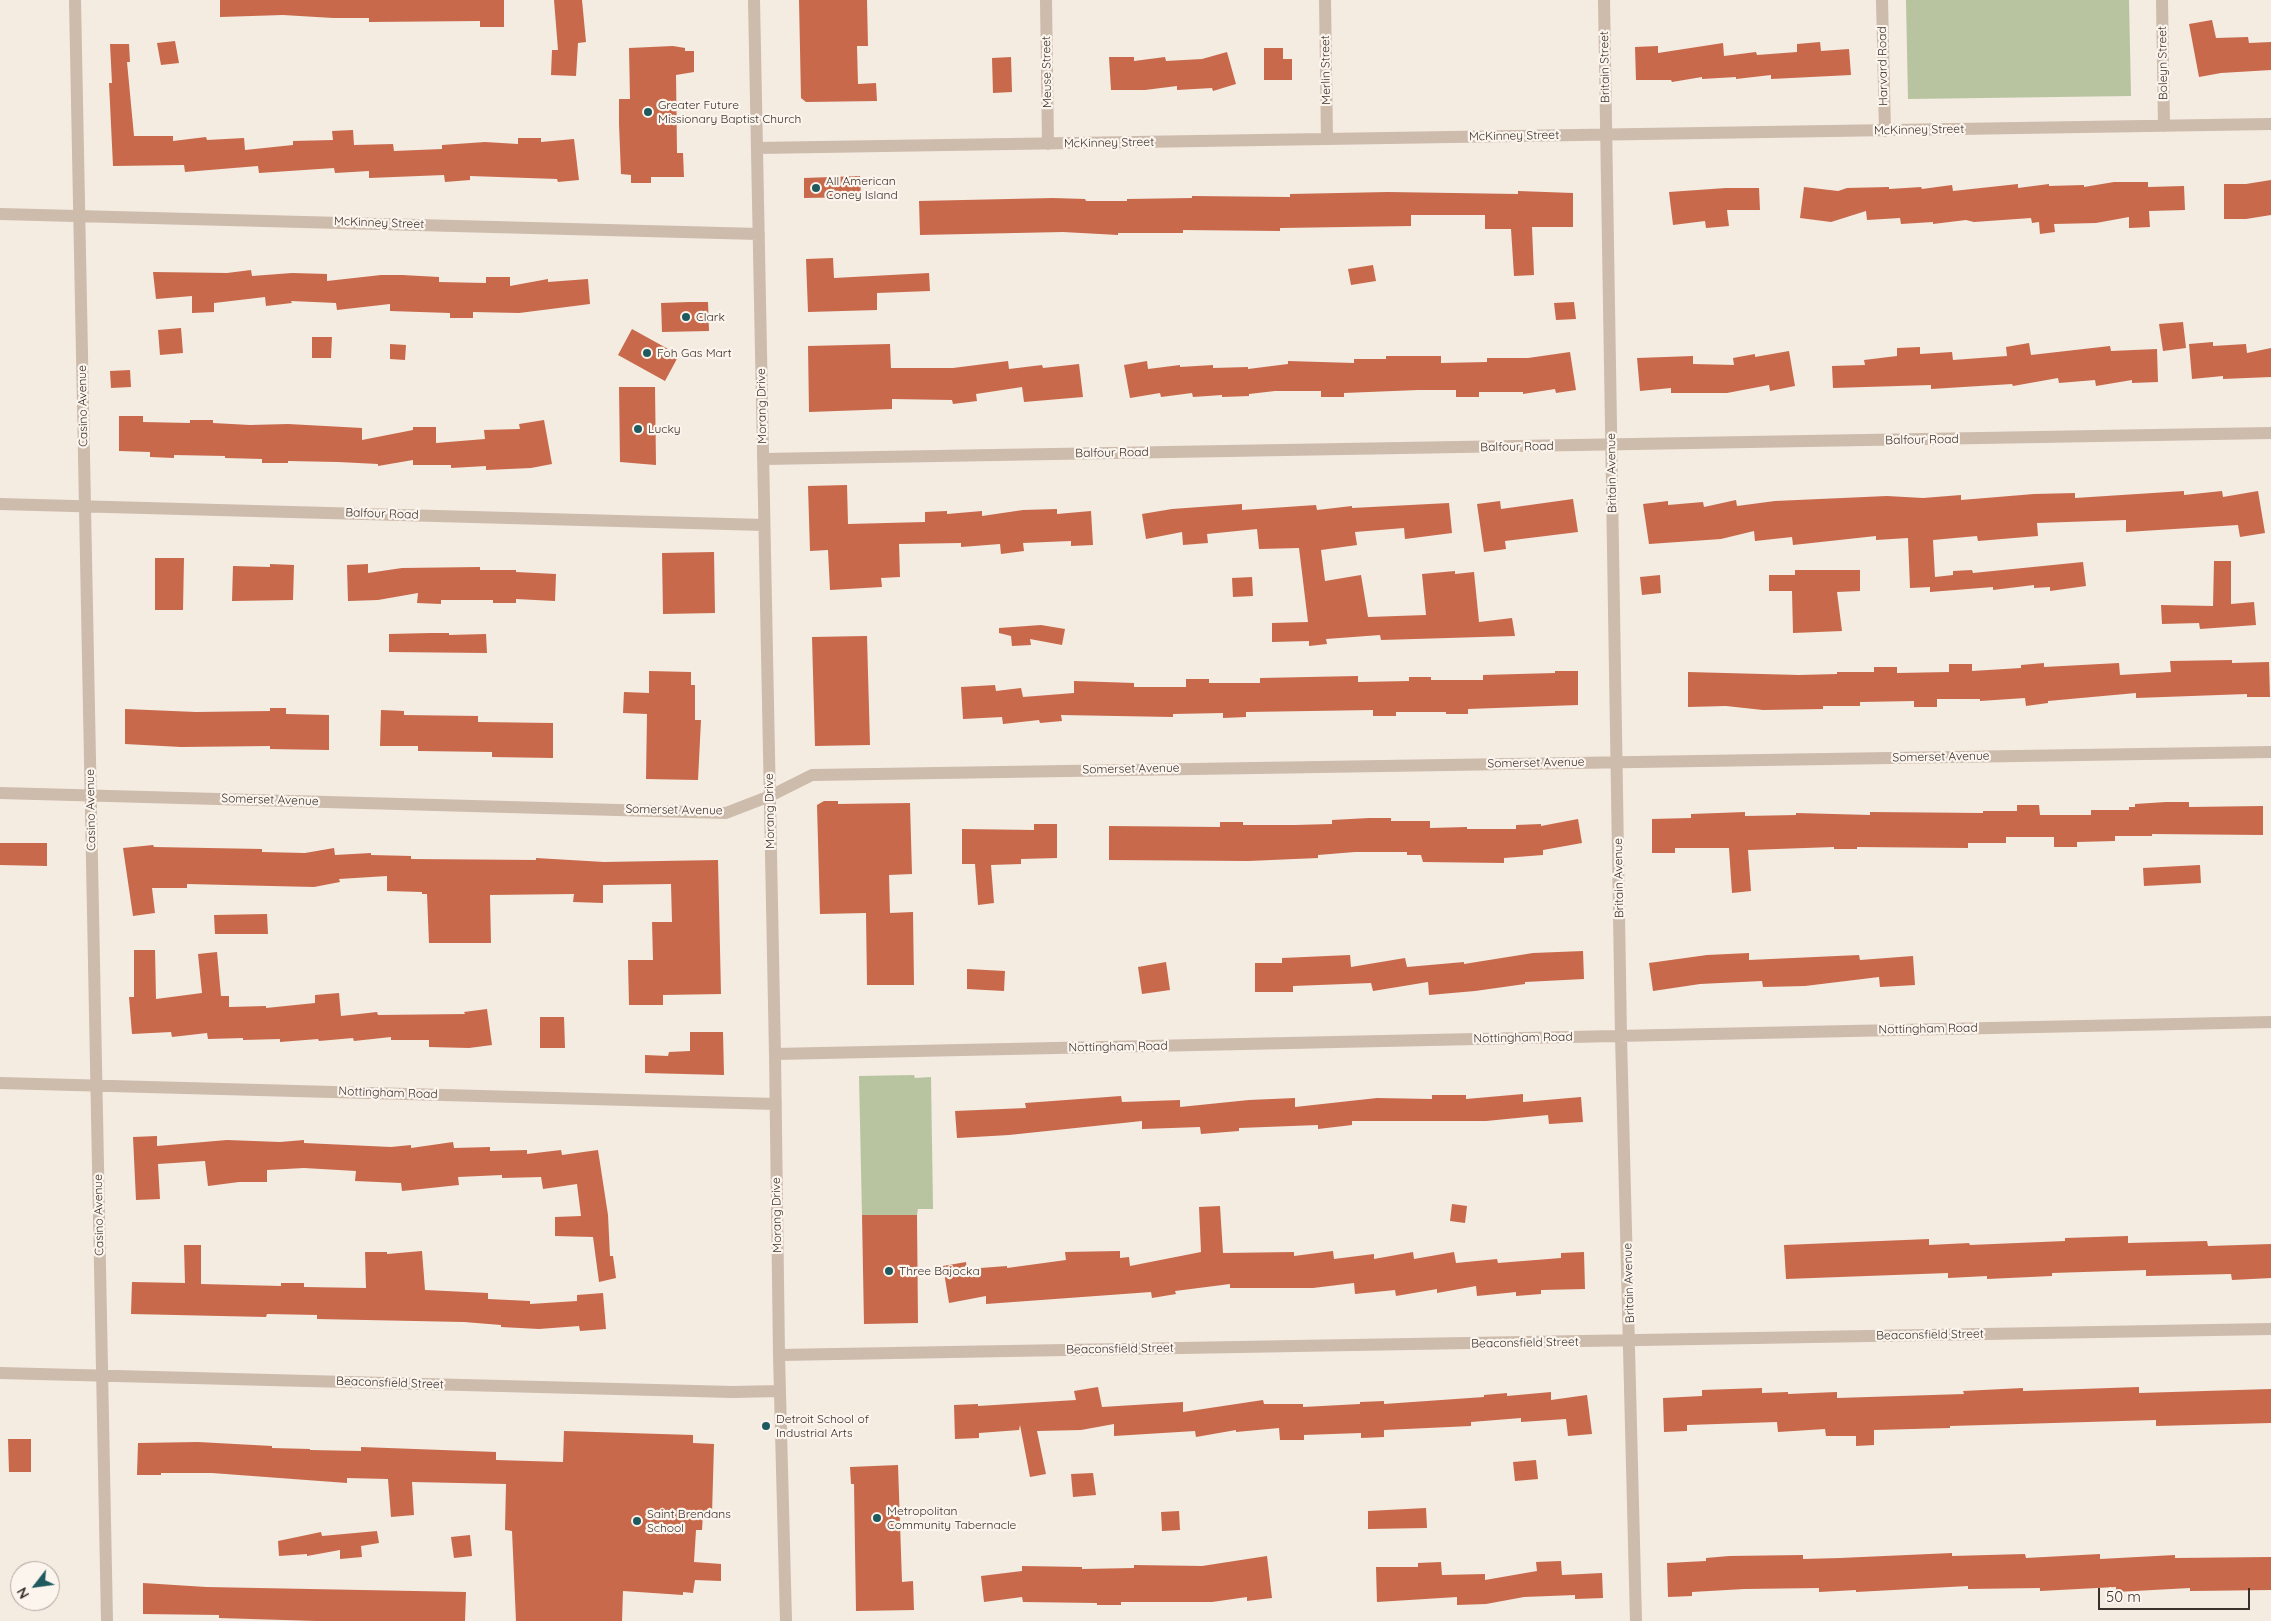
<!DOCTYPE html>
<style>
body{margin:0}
#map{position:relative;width:2271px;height:1621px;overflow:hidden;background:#f4ebe1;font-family:Quicksand,sans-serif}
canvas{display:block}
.north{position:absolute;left:10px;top:1561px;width:50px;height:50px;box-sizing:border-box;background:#fbf5ee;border:1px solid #aea6a0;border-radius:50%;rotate:240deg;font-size:14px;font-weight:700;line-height:20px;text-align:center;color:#3b302b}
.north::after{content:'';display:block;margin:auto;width:18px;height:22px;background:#1f5a5e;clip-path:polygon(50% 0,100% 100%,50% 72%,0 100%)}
.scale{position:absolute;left:2098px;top:1588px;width:152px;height:22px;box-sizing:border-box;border:2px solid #3b302b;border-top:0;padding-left:6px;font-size:15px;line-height:18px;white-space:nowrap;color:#3b302b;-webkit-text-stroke:4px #fbf5ee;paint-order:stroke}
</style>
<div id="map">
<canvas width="2271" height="1621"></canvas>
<div class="north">N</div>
<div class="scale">50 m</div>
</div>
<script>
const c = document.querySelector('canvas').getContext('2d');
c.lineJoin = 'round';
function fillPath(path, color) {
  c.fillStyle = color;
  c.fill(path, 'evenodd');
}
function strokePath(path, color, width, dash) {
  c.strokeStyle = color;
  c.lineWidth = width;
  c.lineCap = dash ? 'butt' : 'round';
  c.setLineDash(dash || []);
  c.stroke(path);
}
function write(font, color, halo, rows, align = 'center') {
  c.font = font + ' Quicksand,sans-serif';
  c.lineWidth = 4.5;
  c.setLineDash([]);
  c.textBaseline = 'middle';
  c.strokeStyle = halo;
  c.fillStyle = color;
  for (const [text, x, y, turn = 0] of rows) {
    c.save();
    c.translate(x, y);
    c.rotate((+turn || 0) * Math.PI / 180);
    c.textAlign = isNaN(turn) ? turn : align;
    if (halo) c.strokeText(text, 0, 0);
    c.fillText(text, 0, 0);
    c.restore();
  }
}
fillPath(new Path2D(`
 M1906 0H2129L2131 96 1908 99Z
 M914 1075 915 1078 931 1077 933 1209H918L917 1215H862L859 1076Z`), '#b8c4a0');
fillPath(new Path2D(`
 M220 0H504V27H480V21L369 22V18H333L283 15 220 17Z
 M554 0H582L586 42 578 43 576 76 551 75 552 50H558Z
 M799 0H867L868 46H857L858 84 876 83 877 101 806 102 801 98Z
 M2212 20 2216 38 2248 37 2249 43 2271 42V70L2221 73 2199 77 2189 24Z
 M175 41 179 63 161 65 157 43Z
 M1820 42 1821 51 1849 49 1851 75 1771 79V75L1736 79V77L1702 79V77L1672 82 1671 80H1636L1635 47 1658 46V53L1723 43 1724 56 1756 52 1757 55 1797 52V44Z
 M110 44H129L130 62H127L134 136H173V141L206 137 207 140 244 138 245 150 293 145V141L333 140 332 131 353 130 354 145 393 144 394 151 442 149V145L485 142 518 144V138H541V142L574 139 579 180 558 182 557 179 470 176V180L445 182 444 175 369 178V171L335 173 334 168 259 173 258 166 185 172 184 165 113 166 109 83H112Z
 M673 46 685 48V51H694V72L676 75 677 153H683L684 177H651V183H631V175L621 174 619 124V99H630L629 48Z
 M1264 48H1283V59H1292V80H1264Z
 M1227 52 1236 84 1213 91 1212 88 1177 90V86L1145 90H1111L1109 57H1134V61L1165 57 1166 61 1202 59Z
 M1011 57 1012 92 993 93 992 58Z
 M860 176 861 197 804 198V178Z
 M2271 180V215L2246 219H2224V184H2246Z
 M2114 182H2148V187L2184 186 2185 210 2149 211 2150 227 2129 228V217L2096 223 2054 224 2055 232 2040 234 2039 222 2032 223 2031 218 1974 222 1966 220 1933 224V222L1901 224 1900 218 1867 220 1866 211 1831 222 1800 218 1804 187 1838 191 1847 188 1889 187V189L1921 187 1922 189 1952 185 1953 191 2018 184V188L2049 184V186L2084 185V187Z
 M1726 188H1759L1760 210H1727L1729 226 1706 228 1705 221 1673 225 1669 192Z
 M1518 191 1573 193V227H1532L1534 275 1514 276 1511 229H1485V215H1411V226L1280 228V231L1183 230V233H1118V235L1063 232 920 235 919 201 1053 198 1085 199 1086 201H1127V199L1192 198V196L1290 197V194L1388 192 1518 194Z
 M833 258 834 278 929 273 930 291 877 293V310L808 312 806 259Z
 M1373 265 1376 281 1351 285 1348 269Z
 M251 270 252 276 292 273 327 274V281L381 275H402L439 277V282L486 283V277H510V286L548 279V282L588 279 590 304 519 313 473 312V318H450V313L390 311V304L337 310 336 303 291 301 292 303 266 306 265 297 214 303V312L192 313V296L156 299 153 272 227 273Z
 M689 302H708L709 331 662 332 661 303Z
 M1574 302 1576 319 1556 320 1554 303Z
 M2183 322 2186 348 2163 351 2159 324Z
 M181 328 183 353 160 355 158 330Z
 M632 329 679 355 665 381 618 355Z
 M312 337H332L331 358H312Z
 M2213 342V346L2246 344 2247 353 2271 348V377L2223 379V376L2192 379 2189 344Z
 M2029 343 2031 355 2110 346 2111 351 2157 349 2158 382 2132 383V380L2096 386 2095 380 2059 383 2058 378 2013 386 2012 384 1931 389V385L1833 388 1832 366 1865 365 1864 360 1897 356V348L1920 347V354L1952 352 1953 360 2007 356 2006 347Z
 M390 344 406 345 405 360 390 359Z
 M890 344 891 368H953L1008 361 1009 369 1042 365 1043 368 1079 364 1083 397 1024 402 1022 387 976 394 977 401 953 404 952 400 892 399V409L809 412 808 346Z
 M1789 351 1795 386 1770 391 1769 385 1727 393H1671V388L1640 391 1637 358 1693 356V364L1734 365 1733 358 1755 354V357Z
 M1570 352 1576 390 1556 393 1555 389 1523 394V392H1479V397H1456V390H1418L1344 393V397H1321V391H1275L1249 394V396L1222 397V395L1193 397 1192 393 1161 397 1160 393 1130 398 1124 365 1147 361 1148 369 1180 365V367L1213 365V368L1248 367V369L1288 364V361L1354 363V359H1386V356H1441V363L1487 362V358H1528Z
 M130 370 131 387 111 388 110 371Z
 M619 387H655L656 465 620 462Z
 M119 416H143V422L190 423V420H213V423L250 425 288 424 362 428V440L413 430V427H436V443L485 439 484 430 520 429 519 424 544 420 552 464 531 468 486 470V466L451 468V465H413V460L378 466V464L338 462 288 461V463H262V459L225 458V456L174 455V458L150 457V452L119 451Z
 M847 485 848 524 925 522V512L947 511V514L982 511V516L1023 510 1057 509V514L1091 511 1093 545 1071 546V541L1023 543 1024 551 1001 554 1000 544 961 547V543L899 544 900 577 881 578 882 587 830 590 828 550 810 551 808 486Z
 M2184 491V495L2222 491 2223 497 2258 491 2265 533 2240 537 2238 525 2126 532V520L2037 523 2038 536 1978 541 1977 536 1933 540 1935 577 1953 575V571L1972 570 1973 573 2083 562 2086 586 2050 591V587L2034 588V585L1993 590V587L1930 592V587L1910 588 1908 538 1876 540V536L1793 545 1792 537 1755 541 1754 531 1721 539 1649 544 1643 504 1668 501V505L1703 502 1704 507 1736 500 1737 506 1775 501 1887 496 1923 498 1961 495V500L2034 494 2075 493V498Z
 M1573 499 1578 532 1505 541 1506 549 1484 552 1477 504 1500 501 1501 509Z
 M1449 503 1452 533 1405 539 1404 528 1355 532 1357 545 1321 550 1325 581 1361 575 1368 617 1426 615 1422 574 1455 571V574L1474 572 1479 622 1512 618 1515 636 1381 640 1380 635 1326 639 1327 644 1309 646V641L1272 642V623L1308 622 1299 548 1259 549 1257 529 1207 534 1208 543 1183 545 1182 532 1146 539 1142 514 1172 509 1242 504V510L1316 505 1317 510 1352 506V508Z
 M714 552 715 613 663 614 662 553Z
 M155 558H184L183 610H155Z
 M2214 561H2231V604L2254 602 2256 625 2200 629 2199 623 2162 624 2161 605 2213 606Z
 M270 564 294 565 293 600 232 601 233 566 270 567Z
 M368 564V573L402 568 480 567V570H516V572L556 574 555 601 516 599V603H493V600H441V604L417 603 418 593 378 600 348 601 347 565Z
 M1795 570H1860V591L1837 592 1842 631 1793 633 1792 591H1769V575H1795Z
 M1660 575 1661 593 1642 595 1640 577Z
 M1252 577 1253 596 1233 597 1232 578Z
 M1041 625 1065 629 1062 645 1030 639 1031 645 1012 646 1011 636 999 633V628Z
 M431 633H449V635L486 634 487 653 389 652V634Z
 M867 636 870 745 815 746 812 637Z
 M2232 660V663L2269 662 2270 697H2247V694L2136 698V693L2048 701V703L2026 706 2025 698 1980 701V699H1937V707H1914V701L1860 702V706H1823V709L1763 710 1726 706 1688 707V672L1799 675 1837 674V672H1874V667H1897V673L1949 672V664H1972V671L2021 668V665L2044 663V667L2119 663 2120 675 2171 672 2170 661Z
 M649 671 691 672V685H695V720H701L698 780 646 779 647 714 623 713 624 692 649 693Z
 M1555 671H1578V705L1468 709V714H1446V712H1396V716H1373V710L1246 712V717L1223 718V713L1173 714V717L1061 715 1062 721 1040 723 1039 720 1003 724 1002 717 963 719 961 687 995 685 996 691 1021 688 1023 697 1074 693V681L1134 683V687H1186V679H1209V683H1260V678L1358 676V682L1409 681V677H1431V680H1483V675L1555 673Z
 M270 708H286V714L329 715V750L270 749V746L181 747 125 744V709L196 712 270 711Z
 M381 710 404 711V715L478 716V722L553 723V758L492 757V752L418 751V746H380Z
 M824 801H838V804L910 803 912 874 889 875 890 913 913 912 914 985H867L866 913 820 914 817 805Z
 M2166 802H2189V807L2263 806V835L2152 834V836H2115V841L2077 842V847H2054V837H2006V843H1968V848L1857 847V849H1834V847L1748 850 1751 891 1732 893 1729 848H1675V853H1652V819L1691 818V814L1745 812V816L1796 815V813L1870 815V812L1983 813V811H2017V805H2039L2040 815H2091V810H2129V807H2135V804Z
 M1369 818H1391V821H1430V828L1467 827V829H1516V825L1541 824V826L1578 819 1582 843 1543 850V855L1504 858V863L1423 862 1421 855H1407V852H1355L1318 855V858L1248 861 1109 860V826L1220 827V822H1243V825H1295L1332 824V820Z
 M1034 824H1057V858L1021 859V864L991 865 994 903 978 905 975 864H962V829L1034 830Z
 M0 843H47V866L0 865Z
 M153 845 154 847 262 849V852L305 853 334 848 335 855 371 853V855L411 856V859L536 860V858L604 862 718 860 721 994 663 995V1005H629L628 960H653L652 922H672L671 884 603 885V903L573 902 574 894 490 895 491 943H429L427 894H422V892L387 891V876L339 879 340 882 314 887 187 884V888H152L155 913 133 916 123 848Z
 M2200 865 2201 883 2144 886 2143 868Z
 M267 914 268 934H215L214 915Z
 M134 950H155L156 999 202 993 198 954 217 952 221 996H229V1007L266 1006V1008L315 1003V995L339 993 341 1016 377 1012 378 1015 465 1014 464 1012 487 1009 492 1045 469 1048 429 1047V1040H391V1037L354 1041 353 1038 319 1041 318 1039 280 1042V1039L243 1040V1038L208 1039 207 1033 172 1037 171 1032 132 1034 129 997H134Z
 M1583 951 1584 979 1525 982V984L1475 991 1429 995 1428 982 1373 991 1371 983 1293 986V992H1255V963H1282V958L1350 955 1351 967 1405 958 1407 967 1464 962V964L1533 953Z
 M1749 953V960L1859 955 1860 960 1913 956 1915 985 1880 987 1879 977 1805 986 1763 987 1762 981 1700 984 1653 991 1649 963 1707 955Z
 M1166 962 1170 990 1142 994 1138 967Z
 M967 969 1005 971 1004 991 967 989Z
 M540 1017H564L565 1048H540Z
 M690 1032H723L724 1075 645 1073V1055L668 1056 669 1052 690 1051Z
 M1523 1094V1102L1581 1097 1583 1122 1549 1124 1548 1115 1486 1121H1352V1125L1318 1129V1125L1239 1128V1131L1201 1134 1200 1127 1142 1129V1121L1009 1135 957 1138 955 1111 1026 1108 1025 1103 1121 1096 1122 1102 1180 1100V1107L1249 1100 1295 1098V1107L1377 1098 1432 1099V1095H1466V1099Z
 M157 1136V1146L227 1140 280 1142 304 1140V1143L391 1147 411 1145V1148L453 1142 454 1148 490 1147V1151L527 1150V1154L561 1150 562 1155 598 1150 608 1215 610 1256H613L616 1278 599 1282 593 1237 555 1236V1217L581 1216 577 1184 543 1189 541 1177 502 1178V1175L458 1177 459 1185 402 1191 401 1183 355 1181 356 1171 304 1168 267 1170V1182H239L208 1186 205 1161 158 1164 160 1199 136 1200 133 1137Z
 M1452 1204 1467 1206 1465 1223 1450 1221Z
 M1220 1206 1223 1253 1294 1252V1256L1333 1251 1334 1259 1374 1254V1259L1413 1252 1414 1259 1454 1252 1456 1263 1497 1259 1498 1263 1561 1258V1253L1584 1252 1585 1289 1541 1290V1294L1516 1296V1292L1477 1296 1476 1286 1437 1293V1289L1396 1296 1395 1290 1355 1294 1354 1283 1313 1288H1230V1284L1175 1291 1176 1294 1152 1298 1151 1292 986 1304V1296L949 1303 943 1266 966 1262 967 1269 1007 1266V1268L1066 1260 1065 1252 1120 1251V1258L1129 1257 1130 1266 1201 1252 1199 1207Z
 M862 1215H917L918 1323 864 1324Z
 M2128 1236V1243L2207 1241 2208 1246 2271 1244V1278L2232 1280 2231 1274 2146 1276V1270L2052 1273V1276L1987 1279V1276L1948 1278V1273L1786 1279 1784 1245 1929 1239V1245L1969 1243 1970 1245 2065 1241V1238Z
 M184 1245H201V1284L281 1286V1283H304V1287L366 1288 365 1252H387V1254L422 1251 425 1290 488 1293V1299L530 1301V1304L577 1301V1295L603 1293 606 1329 580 1331 579 1326 539 1329 501 1327V1325L464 1322 317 1319V1315L267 1314 266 1317 131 1314 132 1282 185 1283Z
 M1098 1387 1102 1407 1183 1402V1412L1263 1400 1264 1404H1303V1407L1360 1404V1402L1384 1401V1404L1484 1397V1395L1507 1393V1396L1551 1392V1400L1587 1395 1592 1434 1568 1436 1566 1419 1521 1422V1418L1471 1422V1426L1384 1430V1437L1361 1438V1433L1304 1435V1440H1280L1279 1428 1236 1432V1430L1196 1437 1195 1431 1114 1436V1424L1081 1430 1037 1431 1046 1474 1030 1477 1020 1425 1019 1430 979 1433V1438L955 1439 954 1405 978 1404V1406L1076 1400 1074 1391Z
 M2139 1387V1393L2271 1389V1423L2156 1426V1420L1950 1426V1428L1874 1430V1445L1856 1446V1436H1826L1825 1429 1778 1432 1777 1422 1687 1425V1431L1664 1432 1663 1398 1702 1396V1390L1762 1388V1393L1788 1392V1394L1837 1392V1398L1964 1394 1963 1391 2023 1388V1391Z
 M564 1431 693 1435V1443L714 1444 712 1514H703L702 1530H696L694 1562 721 1564V1581L695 1580 693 1593 683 1592V1595L623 1591 622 1621H516L512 1531 505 1530 506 1484 412 1482 414 1515 391 1517 388 1479 347 1478V1483L212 1473H161V1475H137L138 1443 198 1442 272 1446V1448L310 1449V1450L361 1451V1447L496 1452V1460L563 1462Z
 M8 1439H31V1472H9Z
 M1536 1460 1538 1479 1515 1481 1513 1462Z
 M898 1465 902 1582 913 1581 914 1610 856 1611 854 1484H851L850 1467Z
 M1093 1473 1096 1495 1073 1497 1071 1474Z
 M1426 1508 1427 1528 1368 1529V1511Z
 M1179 1511 1180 1530 1162 1531 1161 1512Z
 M377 1531 379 1543 361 1546 362 1557 340 1559V1550L307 1556V1554L279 1556 278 1541 321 1532 322 1536Z
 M470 1535 472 1556 454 1558 451 1537Z
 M1952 1553V1556L2025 1554 2026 1558 2100 1554V1559L2175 1555V1558L2271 1557V1590L2190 1591V1588L2116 1592V1587L2040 1591V1588L1968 1589V1586L1856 1592V1590L1819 1592V1588L1744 1589 1692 1592V1596L1668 1597 1667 1563 1706 1561V1558L1729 1556 1803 1555V1559L1840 1558Z
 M1267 1556 1272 1598 1247 1601V1597L1212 1602H1121V1605H1097V1603L1023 1602 1022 1597 984 1602 981 1576 1022 1571V1566L1082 1567V1569L1134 1568V1565L1202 1566Z
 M1561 1561 1562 1575 1602 1573 1603 1598 1575 1599V1595L1524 1597 1486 1604 1457 1605V1597L1377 1602 1376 1567H1418V1563L1441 1562 1442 1575 1485 1574V1580L1537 1571 1536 1562Z
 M143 1583 206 1587 466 1592 465 1621H316L219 1618V1615L143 1614Z`), '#c8694b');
strokePath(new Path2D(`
 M75 0 107 1621
 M754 0 775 1054 779 1355 786 1621
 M1046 0 1048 144
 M1325 0 1327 139
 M1604 0 1621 1036 1636 1621
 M1882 0 1885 131
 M2162 0 2164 126
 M757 148 2271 124
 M0 214 759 234
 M763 459 2271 433
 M0 504 764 525
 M0 793 726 813 770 796 812 775 2271 752
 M775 1054 2271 1022
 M0 1083 776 1104
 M779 1355 2271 1329
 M0 1373 733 1392 779 1391`), '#cdbbac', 12);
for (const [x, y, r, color] of [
 [648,112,5,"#1f5a5e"],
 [816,188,5,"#1f5a5e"],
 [686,317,5,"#1f5a5e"],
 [647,353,5,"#1f5a5e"],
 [638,429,5,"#1f5a5e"],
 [889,1271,5,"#1f5a5e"],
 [766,1426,5,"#1f5a5e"],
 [877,1518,5,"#1f5a5e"],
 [637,1521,5,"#1f5a5e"]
]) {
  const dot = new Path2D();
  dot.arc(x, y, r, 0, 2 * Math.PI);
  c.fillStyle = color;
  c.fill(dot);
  strokePath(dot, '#fbf5ee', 2);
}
write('12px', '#3b302b', '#fbf5ee', [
 ["Boleyn Street",2163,63,-91],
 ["Harvard Road",1883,66,-91],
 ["Britain Street",1605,67,-91],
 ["Merlin Street",1326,70,-91],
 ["Meuse Street",1047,72,-91],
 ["McKinney Street",1919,130,-1],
 ["McKinney Street",1514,136,-1],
 ["McKinney Street",1109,143,-1],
 ["McKinney Street",379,223,2],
 ["Casino Avenue",83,406,-91],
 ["Morang Drive",762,406,-91],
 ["Balfour Road",1922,440,-1],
 ["Balfour Road",1517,447,-1],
 ["Balfour Road",1112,453,-1],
 ["Britain Avenue",1612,473,-91],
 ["Balfour Road",382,514,2],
 ["Somerset Avenue",1941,757,-1],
 ["Somerset Avenue",1536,763,-1],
 ["Somerset Avenue",1131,769,-1],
 ["Somerset Avenue",270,800,2],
 ["Casino Avenue",91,810,-91],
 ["Somerset Avenue",674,810,1],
 ["Morang Drive",770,811,-91],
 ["Britain Avenue",1619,878,-91],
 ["Nottingham Road",1928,1029,-1],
 ["Nottingham Road",1523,1038,-1],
 ["Nottingham Road",1118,1047,-1],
 ["Nottingham Road",388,1093,2],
 ["Casino Avenue",99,1215,-91],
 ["Morang Drive",777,1215,-91],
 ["Britain Avenue",1629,1283,-92],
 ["Beaconsfield Street",1930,1335,-1],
 ["Beaconsfield Street",1525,1343,-1],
 ["Beaconsfield Street",1120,1349,-1],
 ["Beaconsfield Street",390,1383,2]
]);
write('12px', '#3b302b', '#fbf5ee', [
 ["Greater Future",658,105],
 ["Missionary Baptist Church",658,119],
 ["All American",826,181],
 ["Coney Island",826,195],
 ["Clark",696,317],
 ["Foh Gas Mart",657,353],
 ["Lucky",648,429],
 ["Three Bajocka",899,1271],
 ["Detroit School of",776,1419],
 ["Industrial Arts",776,1433],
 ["Metropolitan",887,1511],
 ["Community Tabernacle",887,1525],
 ["Saint Brendans",647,1514],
 ["School",647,1528]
], 'left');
</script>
